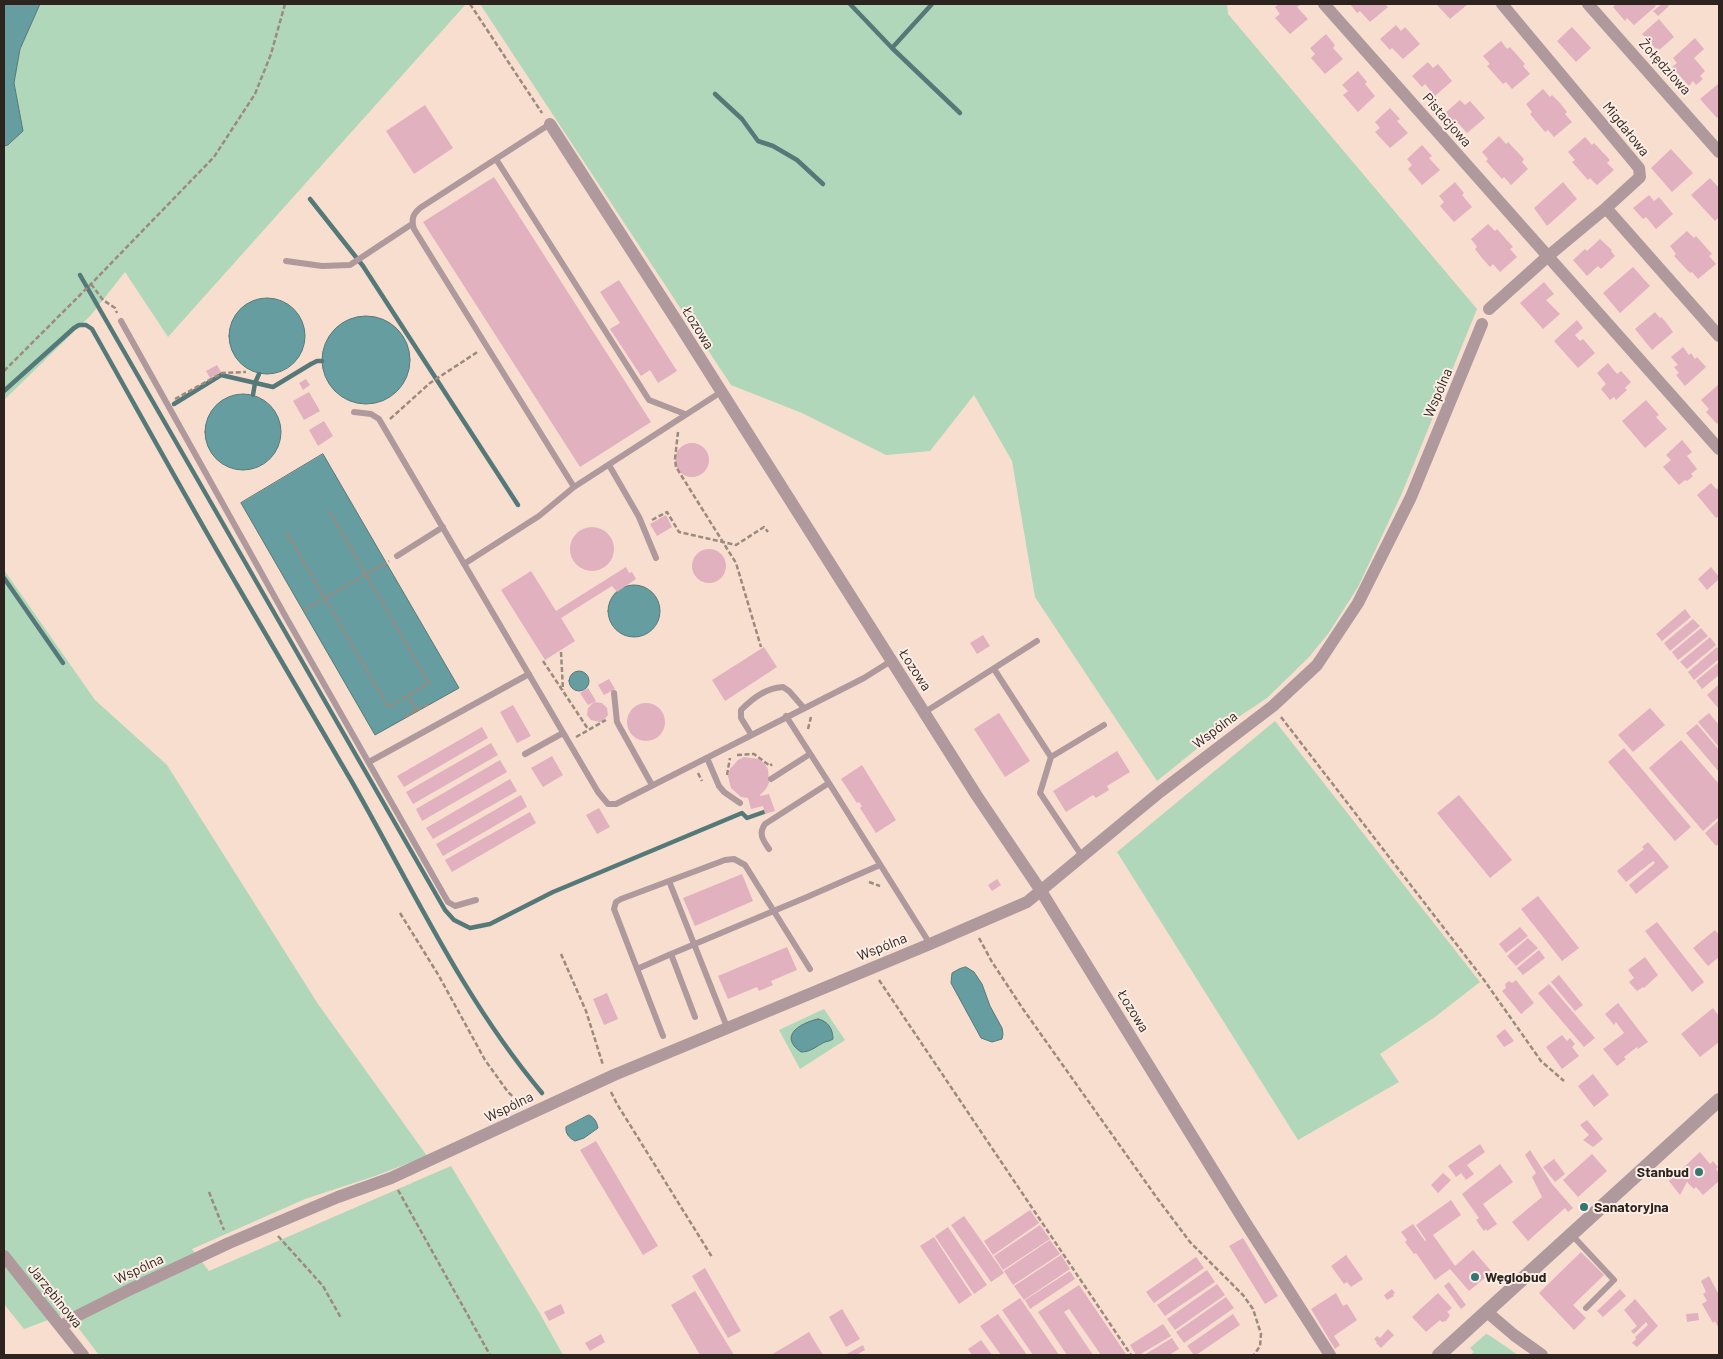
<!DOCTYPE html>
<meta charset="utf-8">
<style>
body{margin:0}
#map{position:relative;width:1723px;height:1359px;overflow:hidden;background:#f7decf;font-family:Barlow,sans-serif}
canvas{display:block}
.frame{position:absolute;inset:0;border:5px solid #2d241f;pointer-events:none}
</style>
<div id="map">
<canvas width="1723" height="1359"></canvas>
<div class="frame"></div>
</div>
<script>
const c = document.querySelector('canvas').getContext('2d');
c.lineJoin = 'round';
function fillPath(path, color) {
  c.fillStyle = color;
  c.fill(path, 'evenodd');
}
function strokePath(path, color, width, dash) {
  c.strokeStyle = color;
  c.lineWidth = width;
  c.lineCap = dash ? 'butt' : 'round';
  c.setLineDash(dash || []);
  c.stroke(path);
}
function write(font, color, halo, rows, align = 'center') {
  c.font = font + ' Barlow,sans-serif';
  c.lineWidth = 4;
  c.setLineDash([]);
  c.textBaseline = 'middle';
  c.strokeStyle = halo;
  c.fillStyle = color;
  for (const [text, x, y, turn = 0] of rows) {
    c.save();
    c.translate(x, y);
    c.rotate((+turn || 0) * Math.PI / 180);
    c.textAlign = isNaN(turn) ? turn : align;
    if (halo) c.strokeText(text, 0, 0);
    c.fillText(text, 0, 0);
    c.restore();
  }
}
fillPath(new Path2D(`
 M40 4H466L168 337 125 272 91 315 4 400V146L9 145 23 131 14 83 20 49Z
 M480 4H1227L1228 14 1477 309 1402 493 1358 587 1328 634 1309 657 1267 698 1225 726 1157 781 1035 597 1012 461 974 395 930 451 886 455 802 413 731 385Z
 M4 570 95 700 167 765 318 1004 427 1156 375 1176 305 1199 192 1249 209 1271 451 1166 539 1312 563 1355H99L67 1313 24 1329 4 1304Z
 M1275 721 1480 982 1435 1017 1380 1054 1399 1082 1298 1140 1117 852Z
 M824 1009 845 1040 800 1069 779 1030Z
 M1486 1334 1489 1335 1518 1355H1470L1474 1352 1470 1348Z`), '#b0d7b9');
const water = new Path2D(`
 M4 4H40L20 49 14 83 23 131 8 145 4 146Z
 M229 336a38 38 0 1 1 76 0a38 38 0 1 1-76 0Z
 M322 360a44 44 0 1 1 88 0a44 44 0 1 1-88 0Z
 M205 432a38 38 0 1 1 76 0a38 38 0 1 1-76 0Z
 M323 454 459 688 375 735 241 503Z
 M608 611a26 26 0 1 1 52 0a26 26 0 1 1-52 0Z
 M569 681a10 10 0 1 1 20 0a10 10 0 1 1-20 0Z
 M966 967 974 972 982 984 990 1006 1002 1028 1003 1034 1002 1039 992 1042 981 1038 951 983 952 973 959 969Z
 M818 1019C828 1021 833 1029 833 1039 829 1042 825 1041 821 1044 814 1048 810 1052 801 1052 778 1036 800 1023 818 1019Z
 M589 1115C594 1117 597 1122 598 1128L584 1138 575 1141C569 1138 565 1133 566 1127Z`);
fillPath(water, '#669da0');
strokePath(water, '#557979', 1);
strokePath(new Path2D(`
 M850 4 892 48
 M932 4 892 48 960 113
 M715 94 742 119 758 141 773 146 797 160 823 184
 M310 199 363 266 518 505
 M80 275 445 910 454 920 470 928 490 924 553 892 742 813 747 818 764 812
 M4 391 74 328 79 325H86L92 329C140 414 187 500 237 585 275 651 314 716 352 782 412 887 463 999 542 1093
 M253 395 255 383 259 374
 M174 404 221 375 273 387 311 364 317 361H322
 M4 578 63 663`), '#557979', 4.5);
fillPath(new Path2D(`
 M1279 4H1299L1300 5 1297 7 1308 19 1290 34 1275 18 1280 14 1275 7Z
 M1350 4H1385L1388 7 1370 22 1360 11 1357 13Z
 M1436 4H1468L1450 19Z
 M1614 4H1654L1656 6 1634 25 1627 18 1625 21 1613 7 1615 5Z
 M1662 4H1667L1669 6 1658 16 1653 11Z
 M1659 19 1674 37 1658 51 1642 34Z
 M1396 25 1401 31 1405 27 1420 44 1403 59 1392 48 1390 50 1380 39Z
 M1572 27 1591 48 1576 62 1557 41Z
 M1326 34 1335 45 1333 48 1343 59 1325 74 1311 58 1315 54 1310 48Z
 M1695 38 1704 49 1694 58 1705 71 1700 76 1703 79 1696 85 1693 81 1689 86 1672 67 1677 63 1673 58Z
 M1501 41 1507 49 1510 47 1525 64 1523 66 1530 74 1512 89 1506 82 1503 84 1487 66 1490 64 1483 56Z
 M1428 62 1433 68 1438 64 1452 81 1435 96 1425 84 1422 87 1412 76Z
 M1358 71 1367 82 1365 84 1375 96 1358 112 1343 95 1348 91 1342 85Z
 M1718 84 1719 85V116L1717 118 1700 99Z
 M1543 89 1550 97 1552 95 1560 103 1567 112 1565 114 1572 122 1554 137 1548 130 1545 132 1530 114 1532 112 1526 104Z
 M1460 100 1465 105 1470 101 1485 118 1467 133 1457 122 1454 124 1445 113Z
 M425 105 453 148 414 174 386 131Z
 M1390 108 1400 119 1397 121 1408 133 1390 148 1375 132 1380 128 1375 122Z
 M1499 136 1506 144 1508 142 1524 159 1522 162 1528 169 1511 185 1504 177 1502 179 1486 161 1488 159 1482 152Z
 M1585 137 1592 145 1594 143 1610 160 1607 163 1614 170 1597 185 1590 178 1588 180 1572 162 1575 160 1568 152Z
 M1422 145 1432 156 1429 158 1440 170 1422 185 1408 169 1412 165 1407 159Z
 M1671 149 1693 173 1672 192 1651 168Z
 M494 177 651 422 580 467 423 222Z
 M1710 178 1719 188V217L1715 221 1691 195Z
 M1455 182 1464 193 1462 195 1472 207 1454 222 1440 206 1444 202 1439 196Z
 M1563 182 1577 199 1547 226 1534 208Z
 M1649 195 1654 201 1659 197 1673 214 1656 229 1646 217 1643 219 1633 208Z
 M1488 224 1495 231 1497 229 1513 247 1510 249 1517 257 1500 272 1493 264 1490 267 1482 258 1475 249 1477 247 1471 239Z
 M1687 231 1694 238 1696 236 1712 254 1709 256 1716 264 1698 279 1692 272 1690 273 1674 256 1676 254 1670 246Z
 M1600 239 1612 250 1611 251 1615 256 1601 269 1598 266 1587 276 1573 260 1585 249 1587 251Z
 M1633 267 1650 286 1620 313 1603 293Z
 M619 280 677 371 658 383 650 370 641 376 610 329 620 323 600 292Z
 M1544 282 1554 294 1546 300 1560 314 1543 329 1520 303Z
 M1655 312 1660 318 1661 317 1665 321 1673 332 1652 350 1635 329Z
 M1577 320 1583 328 1575 335 1580 341 1583 339 1595 353 1578 368 1554 341Z
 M1683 347 1689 355 1691 353 1695 359 1697 357 1706 367 1685 386 1676 375 1679 373 1674 367 1678 365 1671 357Z
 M1608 363 1617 374 1621 371 1631 382 1625 388 1627 390 1616 400 1614 397 1610 400 1601 389 1606 384 1597 373Z
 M217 365 221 372 210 378 206 371Z
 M306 379 310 385 303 390 299 383Z
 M1719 384V422L1717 424 1706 412 1709 409 1701 400Z
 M309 392 320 411 304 420 293 401Z
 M1646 400 1659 415 1656 417 1667 429 1645 448 1622 421Z
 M324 421 333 436 318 446 309 430Z
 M1682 440 1692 452 1687 456 1697 469 1691 474 1693 476 1687 481 1685 480 1679 485 1663 467 1671 460 1666 455Z
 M675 460a17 17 0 1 1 34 0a17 17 0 1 1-34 0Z
 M1711 483 1716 489 1719 488V516L1716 518 1697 495Z
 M666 515 672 527 657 536 650 524Z
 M570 549a22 22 0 1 1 44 0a22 22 0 1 1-44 0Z
 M692 566a17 17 0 1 1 34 0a17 17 0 1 1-34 0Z
 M626 567 629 573 632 572 636 579 617 592 612 586 561 618 575 641 545 660 501 590 531 571 556 611Z
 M1711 567 1719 577V579L1707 590 1698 579Z
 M1685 609 1691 617 1662 641 1656 634Z
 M1693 619 1700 626 1670 651 1664 643Z
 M1701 628 1708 636 1678 660 1672 652Z
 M983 635 990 646 977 654 970 643Z
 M1710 637 1716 645 1687 669 1680 662Z
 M764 647 777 667 725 701 712 680Z
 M1717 647 1719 650V659L1694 680 1688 672Z
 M1719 662V675L1702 689 1696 681Z
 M609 679 615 689 604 695 598 685Z
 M1718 685 1719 686V709L1707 695Z
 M588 688 596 701 594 702 602 703 607 708 608 715 603 721 600 722 591 720 587 715 588 708 594 702 588 705 580 693Z
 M627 722a19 19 0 1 1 38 0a19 19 0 1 1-38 0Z
 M513 705 531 736 517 743 500 712Z
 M1650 708 1665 725 1633 752 1618 735Z
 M999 713 1030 761 1005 777 974 729Z
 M1709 713 1719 725V747L1698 722Z
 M1697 724 1719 750V772L1686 733Z
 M482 727 488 738 404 787 397 776Z
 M1681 740 1719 784V817L1703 831 1649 768Z
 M491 743 498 755 413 804 406 792Z
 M1624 748 1691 827 1675 841 1608 762Z
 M1117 751 1130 772 1107 786 1109 790 1096 798 1093 795 1066 812 1053 791Z
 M552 756 563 775 543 787 531 768Z
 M744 757 758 759 764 763 768 769 769 783 766 789 760 795V796L769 794 775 811 765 814 763 806 751 809 748 798 741 797 731 788 728 776 730 769 738 760Z
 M500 760 507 772 422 821 416 809Z
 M862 765 896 820 876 833 860 808 862 806 859 802 857 803 841 779Z
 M510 779 517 791 433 839 426 828Z
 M521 795 527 807 443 856 436 844Z
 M1459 795 1512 860 1490 878 1437 813Z
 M599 808 610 827 597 834 586 815Z
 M530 812 536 823 452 872 445 860Z
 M1719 820V844L1716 846 1705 833Z
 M1648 842 1669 867 1636 894 1629 885 1655 863 1653 861 1626 882 1617 871 1644 849 1642 847Z
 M742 874 753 901 695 926 683 898Z
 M997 879 1001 885 992 891 988 885Z
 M1538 896 1579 948 1562 961 1521 909Z
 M1657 922 1704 982 1692 992 1645 931Z
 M1520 927 1528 936 1506 953 1499 944Z
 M1715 930 1719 935V957L1708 966 1693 948Z
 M1528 938 1538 948 1516 966 1507 956Z
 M787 947 797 970 771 981 773 985 759 991 757 987 728 999 718 976Z
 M1539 950 1545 958 1523 975 1517 968Z
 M1645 957 1658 975 1644 988 1643 987 1637 991 1629 982 1634 978 1628 970Z
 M1559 975 1583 1005 1575 1011 1551 982Z
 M1516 980 1534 1003 1521 1014 1502 991 1506 988 1505 984 1509 981 1512 983Z
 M1549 984 1595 1038 1584 1047 1538 993Z
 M607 993 618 1019 604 1025 593 999Z
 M1618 1003 1648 1042 1638 1049 1637 1047 1624 1057 1626 1059 1617 1066 1603 1049 1624 1033 1616 1022 1614 1025 1605 1014Z
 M1713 1008 1719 1016V1042L1700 1057 1681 1034Z
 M1505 1029 1514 1041 1504 1047 1496 1036Z
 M1562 1035 1567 1041 1570 1038 1575 1044 1572 1047 1579 1056 1562 1069 1546 1047Z
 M1593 1074 1609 1095 1594 1107 1578 1086Z
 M1587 1120 1603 1139 1593 1147 1583 1140 1589 1135 1580 1125Z
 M596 1141 658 1246 643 1255 580 1150Z
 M1480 1144 1485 1152 1467 1165 1474 1174 1466 1180 1461 1173 1456 1177 1448 1166Z
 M1530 1150 1552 1184 1573 1208 1568 1212 1565 1208 1528 1241 1512 1222 1542 1197 1532 1177 1536 1173 1525 1155Z
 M1700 1152 1710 1164 1713 1161 1718 1167 1716 1169 1719 1173V1181L1703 1195 1696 1187 1694 1189 1687 1182 1680 1195 1669 1181Z
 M1592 1154 1607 1171 1578 1197 1563 1180Z
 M1554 1159 1565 1174 1555 1182 1543 1167Z
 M1500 1164 1513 1182 1483 1204 1497 1224 1487 1231 1486 1229 1484 1231 1476 1220 1479 1218 1462 1194Z
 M1443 1173 1451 1180 1438 1193 1431 1185Z
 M1451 1200 1461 1215 1433 1235 1455 1266 1473 1250 1492 1272 1469 1291 1450 1269 1435 1280 1416 1253 1414 1254 1405 1242 1407 1240 1401 1232 1413 1224 1425 1241 1426 1240 1416 1225Z
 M1030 1210 1039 1223 993 1255 984 1241Z
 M964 1216 1004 1273 991 1282 951 1225Z
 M1040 1225 1050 1239 1003 1270 994 1256Z
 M948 1227 987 1285 974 1294 935 1236Z
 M934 1237 972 1295 959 1304 920 1246Z
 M1243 1238 1278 1296 1265 1304 1229 1246Z
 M1050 1240 1060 1254 1013 1285 1004 1271Z
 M1581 1252 1604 1275 1573 1305 1586 1318 1574 1330 1539 1293Z
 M1061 1255 1070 1269 1024 1300 1014 1286Z
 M1346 1255 1363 1279 1351 1287 1347 1282 1344 1284 1331 1266Z
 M1196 1257 1204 1268 1154 1303 1146 1292Z
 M705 1268 741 1331 728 1338 692 1276Z
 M1207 1270 1215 1282 1165 1316 1157 1305Z
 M1070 1271 1075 1279 1030 1309 1025 1300Z
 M1709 1276 1719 1295V1329L1715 1321 1713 1323 1702 1304 1707 1301 1703 1294 1706 1292 1701 1281Z
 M1449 1282 1466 1305 1461 1309 1444 1286Z
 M1217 1284 1225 1295 1175 1330 1167 1319Z
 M1079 1285 1126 1354 1124 1355H1101L1069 1309 1064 1312 1093 1355H1067L1038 1312Z
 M1392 1289 1395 1293 1393 1294 1394 1296 1387 1300 1384 1295Z
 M1620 1289 1626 1296 1603 1317 1597 1311Z
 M695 1291 734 1355H700L671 1305Z
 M1336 1293 1343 1306 1347 1304 1357 1320 1334 1336 1340 1345 1335 1349 1311 1309Z
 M1438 1293 1452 1308 1447 1312 1450 1315 1446 1321 1442 1322 1440 1320 1426 1332 1412 1317Z
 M1226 1297 1234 1308 1184 1343 1176 1332Z
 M1020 1298 1059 1355H1033L1002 1310Z
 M1635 1299 1658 1326 1637 1347 1632 1343 1636 1339 1635 1337 1648 1325 1646 1322 1634 1334 1631 1331 1637 1326 1624 1310Z
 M561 1304 565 1313 549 1321 544 1312Z
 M842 1309 860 1339 846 1347 829 1317Z
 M1698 1313 1699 1320 1687 1322 1686 1314Z
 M998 1314 1027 1355H1001L980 1326Z
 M1233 1314 1240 1325 1196 1355H1194L1187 1346Z
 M1163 1324 1171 1336 1139 1355H1136L1130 1345Z
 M1388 1329 1394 1335 1381 1348 1376 1343 1377 1342 1374 1339 1377 1336 1380 1338Z
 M809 1332 823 1355H771L791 1343Z
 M601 1334 605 1342 590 1351 585 1343Z
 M1172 1338 1179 1349 1169 1355H1144Z
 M981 1340 992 1355H972L968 1349Z
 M863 1345 865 1350 856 1355H845Z`), '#e1b1c0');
strokePath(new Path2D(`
 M470 4 542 113
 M91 284 103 300 115 308 117 313
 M4 371 91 284 214 157 255 94 271 54 285 4
 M175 399 222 373 246 372
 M390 419 430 383 479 351
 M678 432 675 459 676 467 736 563 761 647
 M652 520 667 512 679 532 736 545 764 527 768 532
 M287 533 388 707 429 683 328 509
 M304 610 389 561
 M561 652 563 690
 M543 661 588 729
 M417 710 429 704
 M405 717 417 710 408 695
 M1281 717 1484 980 1541 1061 1564 1081
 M808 729 811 717
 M576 737 606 720
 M737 755 754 754 770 766 772 764
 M698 773 702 781
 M727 775 730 758
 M869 882 880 886
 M400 913 439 976 485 1060 508 1092 520 1103
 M979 938 992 962 1023 1009 1157 1198 1190 1242 1243 1295 1253 1309 1261 1334 1260 1346 1254 1355
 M561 954 586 1011 603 1065
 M879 980 1131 1355
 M611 1092 617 1104 712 1257
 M398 1190 490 1355
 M209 1192 224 1230
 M278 1236 323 1286 341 1318`), '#9c8a7f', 2.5, [5, 2.5]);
strokePath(new Path2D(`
 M550 124 420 208C413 214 411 219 414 229L574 487
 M496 159 649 400 685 414
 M286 261 322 266 350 265 412 224
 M121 321 287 619 448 902 455 906 476 900
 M354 412 371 414 379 419 598 792 608 804H616L864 678 891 661
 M609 465 639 517 656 558
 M397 556 443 527
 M464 564 539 516 574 487 721 392
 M994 669 1051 757 1040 793 1082 856
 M614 693 617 722 652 785
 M925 712 1037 641
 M786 716 829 783
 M751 734 741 718V710C753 698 766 688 783 687L789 691 803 707
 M525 754 563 733
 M1051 757 1104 725
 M707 758 719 786 724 792 740 803
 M369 762 529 674
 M771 779 810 754
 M769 849C763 840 758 834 765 824L829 783 930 944
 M669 881 725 860 734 859 745 865 810 969
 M637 969 671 954
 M695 1017 671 954 807 897 880 865
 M663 1036 614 909 616 902 621 899 669 881 727 1027
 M1571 1234 1614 1280 1586 1308`), '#af999c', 6);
strokePath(new Path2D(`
 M1324 4 1719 449
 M1588 4 1719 152
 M550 124 680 326 977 796 1041 891 1245 1222 1330 1355
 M1606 208 1719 336
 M1489 309 1547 257 1606 208 1640 177 1639 168 1502 4
 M4 1256 83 1355
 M1487 1312 1514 1335 1542 1355
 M61 1327 73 1318 131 1289 229 1243 338 1197 391 1178 614 1075 930 944 1027 902 1160 792 1273 706 1317 665 1358 603 1411 497 1482 324`), '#af999c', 12);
strokePath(new Path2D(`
 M1439 1355 1719 1100`), '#af999c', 14);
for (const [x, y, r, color] of [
 [1699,1172,5,"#307871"],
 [1584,1207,5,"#307871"],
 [1475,1277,5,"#307871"]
]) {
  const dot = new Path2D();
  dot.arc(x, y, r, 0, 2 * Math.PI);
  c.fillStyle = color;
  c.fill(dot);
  strokePath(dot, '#fcede5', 2);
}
write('14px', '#2d241f', '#fcede5', [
 ["Żołędziowa",1665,67,48],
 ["Pistacjowa",1447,120,49],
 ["Migdałowa",1626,129,51],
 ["Łozowa",698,328,58],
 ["Wspólna",1438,393,-67],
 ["Łozowa",915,670,57],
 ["Wspólna",1215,730,-37],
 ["Wspólna",882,947,-22],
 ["Łozowa",1133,1011,58],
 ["Wspólna",509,1107,-26],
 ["Wspólna",139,1269,-25],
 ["Jarzębinowa",55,1296,51]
]);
write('bold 14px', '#2d241f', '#fcede5', [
 ["Stanbud",1689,1172,"right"],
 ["Sanatoryjna",1594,1207],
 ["Węglobud",1485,1277]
], 'left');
</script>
